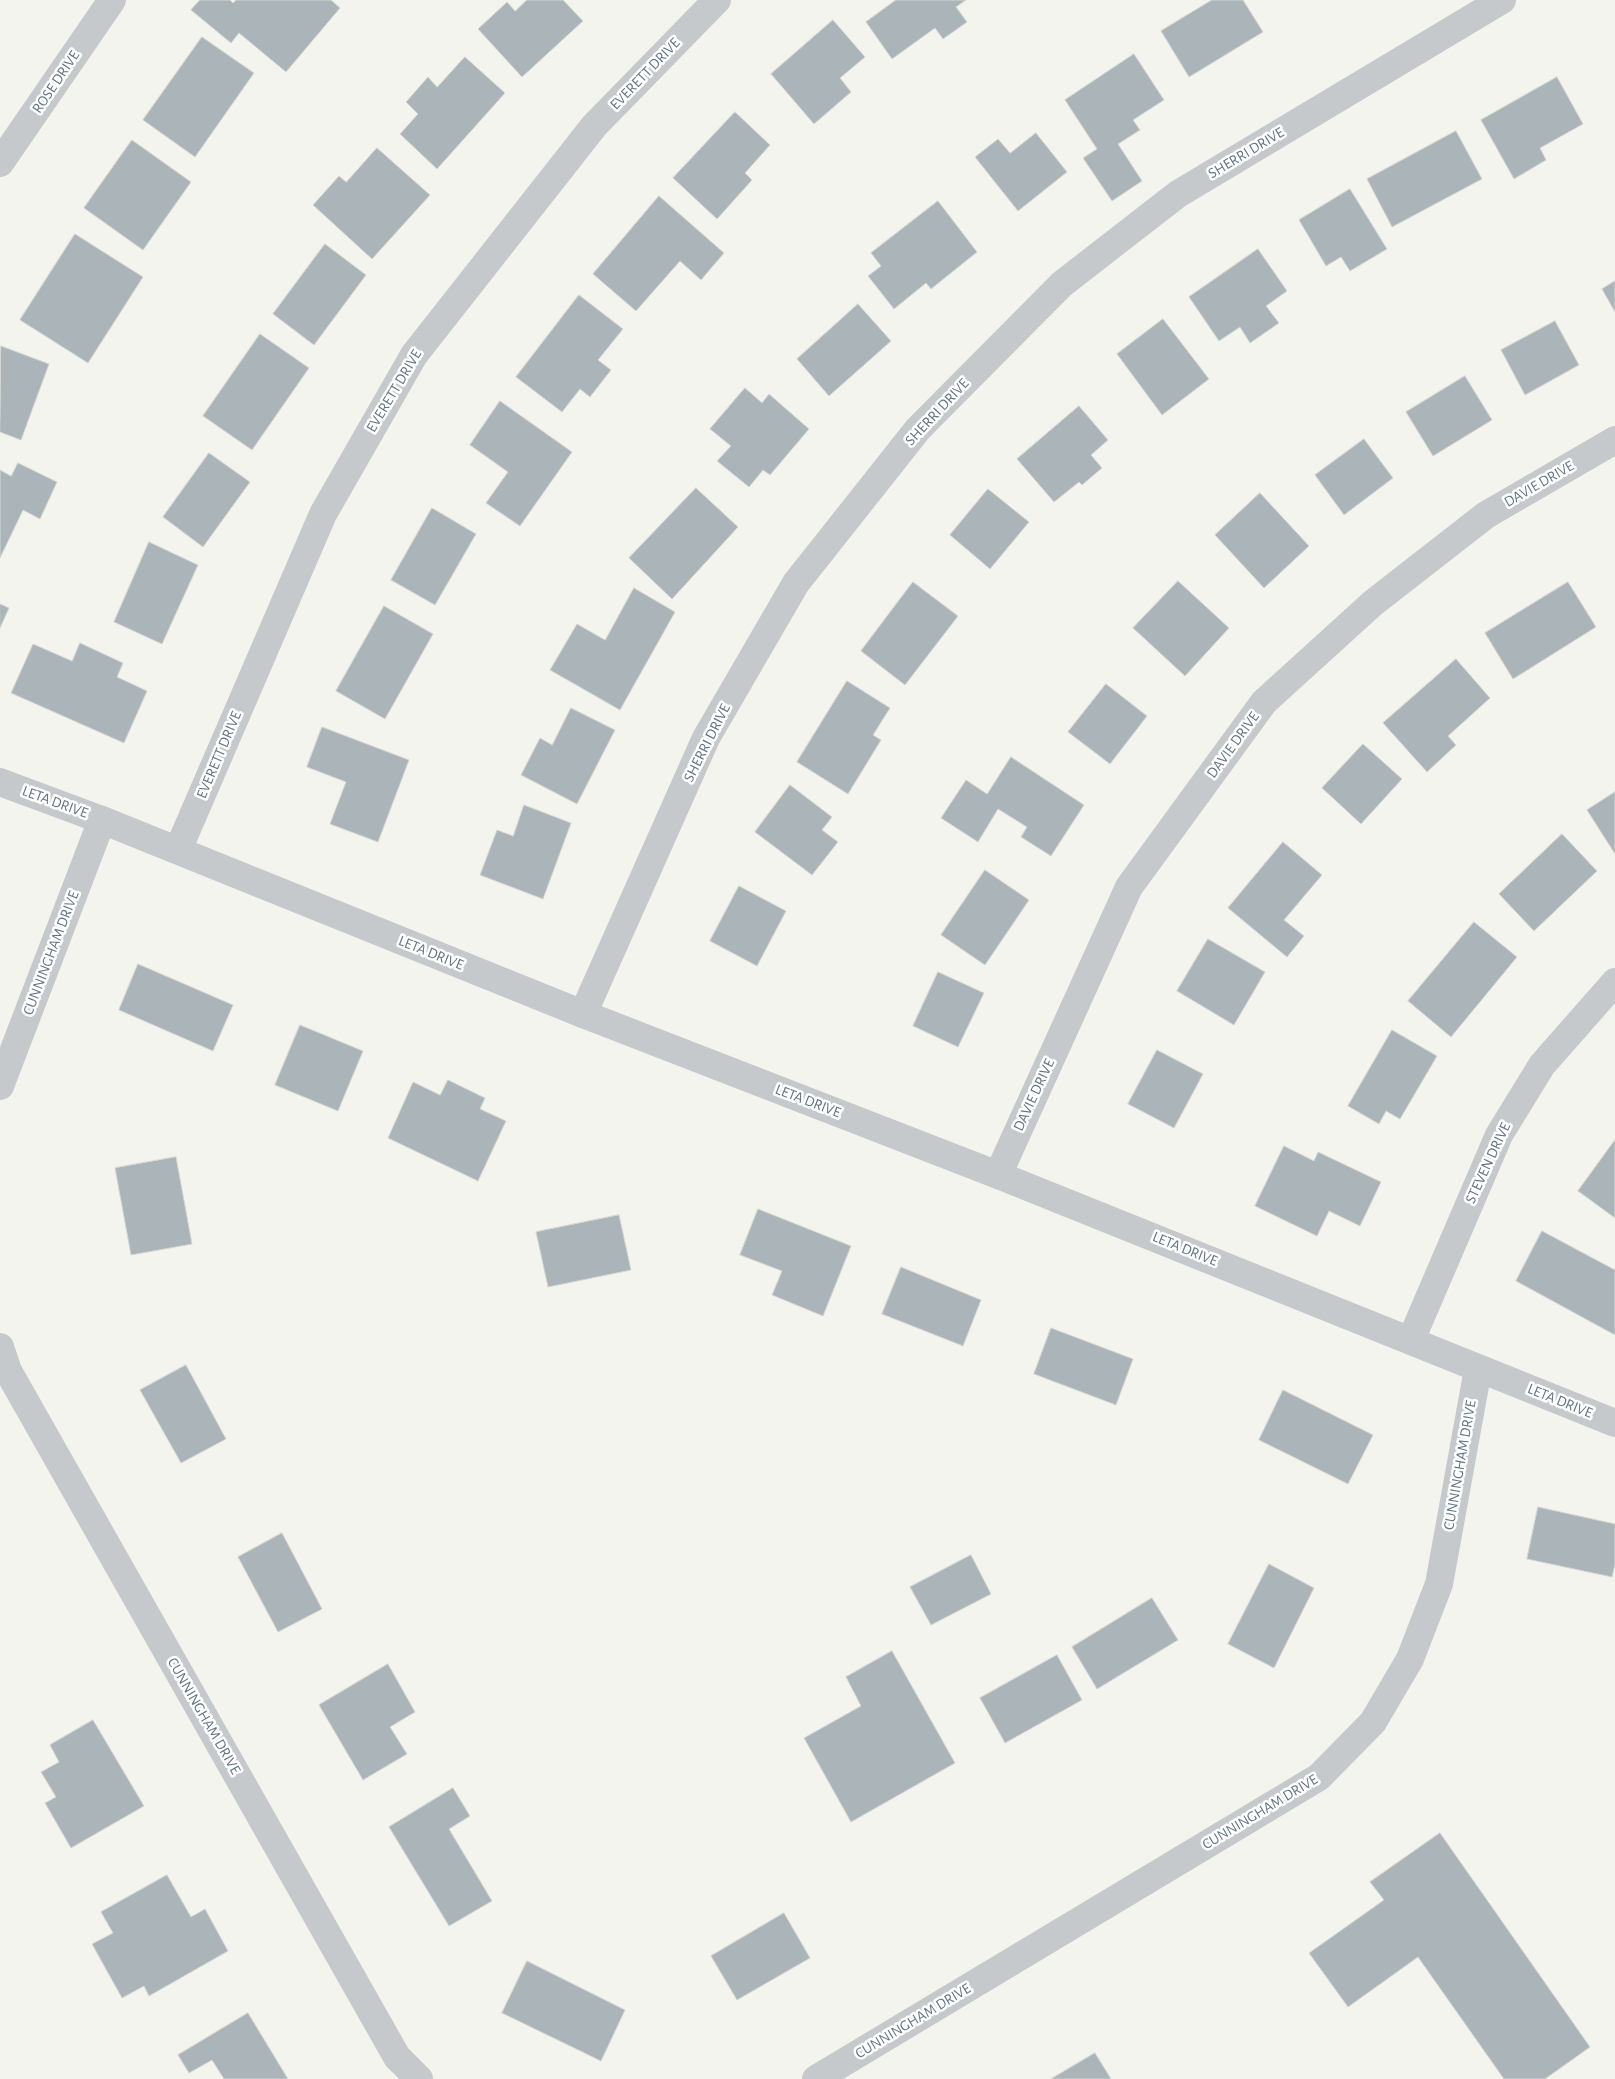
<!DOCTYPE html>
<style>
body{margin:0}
canvas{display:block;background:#f4f4ef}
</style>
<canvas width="1615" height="2079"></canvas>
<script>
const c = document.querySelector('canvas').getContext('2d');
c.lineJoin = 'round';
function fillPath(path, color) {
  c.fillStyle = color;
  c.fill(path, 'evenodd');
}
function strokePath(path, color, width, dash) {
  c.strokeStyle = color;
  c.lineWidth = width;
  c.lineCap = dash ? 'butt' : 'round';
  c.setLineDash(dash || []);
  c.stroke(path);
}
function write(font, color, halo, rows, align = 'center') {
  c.font = font + ' "Alegreya Sans",sans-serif';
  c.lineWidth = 5;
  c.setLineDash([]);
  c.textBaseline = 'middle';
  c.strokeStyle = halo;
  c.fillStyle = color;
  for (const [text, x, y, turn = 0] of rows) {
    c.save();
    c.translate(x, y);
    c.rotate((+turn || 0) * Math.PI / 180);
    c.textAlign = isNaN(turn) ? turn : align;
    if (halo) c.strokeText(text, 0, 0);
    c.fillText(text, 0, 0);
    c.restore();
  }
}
const building = new Path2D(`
 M200 0H230L233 3 236 0H331L340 8 286 72 239 33 231 43 191 10Z
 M527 0H563L583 21 522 77 478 29 507 2 515 11Z
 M896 0H966L956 7 967 22 943 39 935 28 892 59 866 22Z
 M1212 0H1243L1263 32 1189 77 1161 31Z
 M833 20 865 57 840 78 851 92 814 124 771 74Z
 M202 37 254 73 195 157 143 120Z
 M1134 54 1164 100 1133 120 1140 130 1118 144 1142 181 1112 201 1083 158 1097 149 1065 100Z
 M465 57 505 93 437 169 400 134 418 114 406 102 428 77 437 87Z
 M1557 77 1583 124 1540 148 1546 160 1514 179 1481 120Z
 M735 112 770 145 745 173 752 180 717 219 673 178Z
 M1456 131 1482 179 1392 227 1367 179Z
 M1036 133 1067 172 1018 211 975 157 998 139 1010 153Z
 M132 140 191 182 143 250 84 208Z
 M377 148 430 195 372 259 313 205 339 176 346 182Z
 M1350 189 1387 249 1350 271 1341 257 1326 266 1299 220Z
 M659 196 724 253 701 280 680 261 636 311 593 274Z
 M938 201 977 252 931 289 926 283 894 309 868 276 881 266 871 253Z
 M75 234 143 277 88 363 20 320Z
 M325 244 366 275 314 345 273 314Z
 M1258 249 1287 291 1266 306 1279 323 1250 343 1240 327 1219 341 1189 297Z
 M1615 281V312L1602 289Z
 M579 295 623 329 598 360 611 370 590 397 580 389 562 412 516 377Z
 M858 304 891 341 829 396 797 359Z
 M1163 319 1209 379 1162 415 1117 354Z
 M1555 321 1579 365 1525 395 1501 350Z
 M260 334 309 368 252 450 203 416Z
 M1 346 49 364 21 440 0 432Z
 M1465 376 1492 420 1433 456 1406 412Z
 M745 388 762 403 769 394 809 429 770 475 763 470 749 487 717 461 731 446 710 429Z
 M500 401 572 452 520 526 486 503 508 472 470 445Z
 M1079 406 1108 440 1091 455 1102 468 1082 485 1079 482 1054 502 1017 459Z
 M1364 439 1393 478 1344 515 1315 475Z
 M209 453 250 482 203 547 163 517Z
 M18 463 57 482 40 519 23 510 0 558V470L11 476Z
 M696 488 738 527 672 599 629 558Z
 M988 489 1029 522 990 569 950 535Z
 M1260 493 1309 546 1264 588 1215 535Z
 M432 508 476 534 435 605 391 580Z
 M149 542 198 565 162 644 114 622Z
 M1178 581 1229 628 1185 676 1133 628Z
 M913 582 958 616 905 685 861 651Z
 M1568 582 1596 627 1513 679 1485 633Z
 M634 588 675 612 620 710 550 670 577 624 605 640Z
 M0 604 9 608 0 628Z
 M384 606 433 634 385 719 336 691Z
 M80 643 123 663 117 677 147 691 124 743 11 693 33 644 72 661Z
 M1456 659 1490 698 1448 736 1456 745 1427 772 1383 723Z
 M847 681 890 708 873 735 881 740 848 794 797 762Z
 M1106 684 1147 716 1110 764 1068 732Z
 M571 708 615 730 577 804 521 775 540 738 552 745Z
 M322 727 409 760 378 842 330 824 346 782 307 767Z
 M1363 744 1402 779 1361 824 1322 788Z
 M1011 757 1084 805 1051 856 1021 837 1027 827 998 809 978 842 941 818 966 780 987 794Z
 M790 785 832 817 822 830 838 842 812 875 755 832Z
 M1615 792V854L1587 810Z
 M524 805 571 823 543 899 480 875 497 830 513 836Z
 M1562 834 1597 871 1534 931 1499 894Z
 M1283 842 1322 875 1284 920 1304 936 1287 957 1228 908Z
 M985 870 1029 900 985 965 941 935Z
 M739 886 786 911 757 966 710 941Z
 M1474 922 1517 957 1451 1037 1408 1001Z
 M1208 939 1265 972 1234 1025 1177 991Z
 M138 964 233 1005 213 1051 119 1010Z
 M938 972 984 993 958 1047 913 1026Z
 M300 1025 363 1051 338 1111 275 1085Z
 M1392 1030 1437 1056 1400 1119 1386 1111 1379 1124 1348 1106Z
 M1157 1050 1203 1074 1174 1128 1128 1104Z
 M448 1080 485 1098 480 1109 506 1121 478 1181 388 1138 413 1082 440 1095Z
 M1615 1140V1218L1578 1191Z
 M1284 1146 1314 1161 1318 1152 1381 1182 1360 1226 1329 1211 1317 1236 1255 1206Z
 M176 1157 192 1244 131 1255 115 1168Z
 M758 1209 851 1246 823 1316 772 1295 782 1271 740 1255Z
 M619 1215 631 1270 548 1287 536 1232Z
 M1542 1231 1615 1270V1335L1516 1281Z
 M901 1267 981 1300 963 1346 882 1314Z
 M1051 1328 1133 1359 1116 1405 1034 1374Z
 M186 1365 226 1439 181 1463 140 1390Z
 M1283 1390 1373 1435 1348 1484 1259 1440Z
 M1538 1507 1615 1524V1564L1612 1577 1527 1559Z
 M282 1533 322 1609 278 1632 238 1557Z
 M971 1555 991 1594 931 1625 910 1587Z
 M1269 1564 1314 1588 1274 1668 1228 1644Z
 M1152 1598 1178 1640 1097 1689 1072 1647Z
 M892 1651 955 1763 851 1822 804 1738 861 1706 846 1677Z
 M1057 1655 1082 1700 1005 1743 980 1698Z
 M388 1664 415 1712 390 1727 407 1754 363 1780 319 1705Z
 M93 1720 144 1806 71 1848 45 1803 56 1797 41 1772 59 1762 50 1745Z
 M453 1788 470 1816 449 1829 492 1901 449 1926 389 1827Z
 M1440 1833 1590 2047 1545 2079H1504L1418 1957 1348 2007 1309 1953 1384 1900 1370 1882Z
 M167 1875 191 1917 205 1909 228 1951 149 1996 144 1986 122 1998 92 1944 113 1933 101 1912Z
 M784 1913 810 1958 737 2000 711 1956Z
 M527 1961 625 2010 601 2061 502 2013Z
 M248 2013 288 2079H224L212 2060 189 2073 178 2055Z
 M1095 2053 1111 2079H1051Z`);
fillPath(building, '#abb4b8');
strokePath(building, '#d5d5d2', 1);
strokePath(new Path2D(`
 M0 163 112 0
 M178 850 323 514 414 355 594 126 717 0
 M583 1014 706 738 796 583 918 429 1062 284 1178 194 1502 0
 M0 1086 102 820
 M998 1175 1129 887 1264 702 1373 603 1486 515 1615 440
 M1411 1340 1499 1135 1542 1065 1615 982
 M0 1347 8 1371 397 2057 419 2079
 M816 2079 1319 1777 1373 1722 1410 1659 1439 1584 1478 1369`), '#c6c9cc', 28);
strokePath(new Path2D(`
 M0 782 102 820 583 1014 998 1175 1615 1423`), '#c6c9cc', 28);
write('15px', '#617483', '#fff', [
 ["EVERETT DRIVE",645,74,-46],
 ["ROSE DRIVE",56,82,-56],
 ["SHERRI DRIVE",1246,153,-31],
 ["EVERETT DRIVE",394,391,-59],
 ["SHERRI DRIVE",937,412,-47],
 ["DAVIE DRIVE",1539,484,-30],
 ["SHERRI DRIVE",707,743,-63],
 ["DAVIE DRIVE",1233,745,-54],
 ["EVERETT DRIVE",219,755,-67],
 ["LETA DRIVE",55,802,20],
 ["CUNNINGHAM DRIVE",51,953,-69],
 ["LETA DRIVE",431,953,22],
 ["DAVIE DRIVE",1034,1095,-65],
 ["LETA DRIVE",808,1101,21],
 ["STEVEN DRIVE",1488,1163,-65],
 ["LETA DRIVE",1185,1249,22],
 ["LETA DRIVE",1560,1401,22],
 ["CUNNINGHAM DRIVE",1460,1465,-80],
 ["CUNNINGHAM DRIVE",204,1716,60],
 ["CUNNINGHAM DRIVE",1260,1812,-31],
 ["CUNNINGHAM DRIVE",913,2021,-31]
]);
</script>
